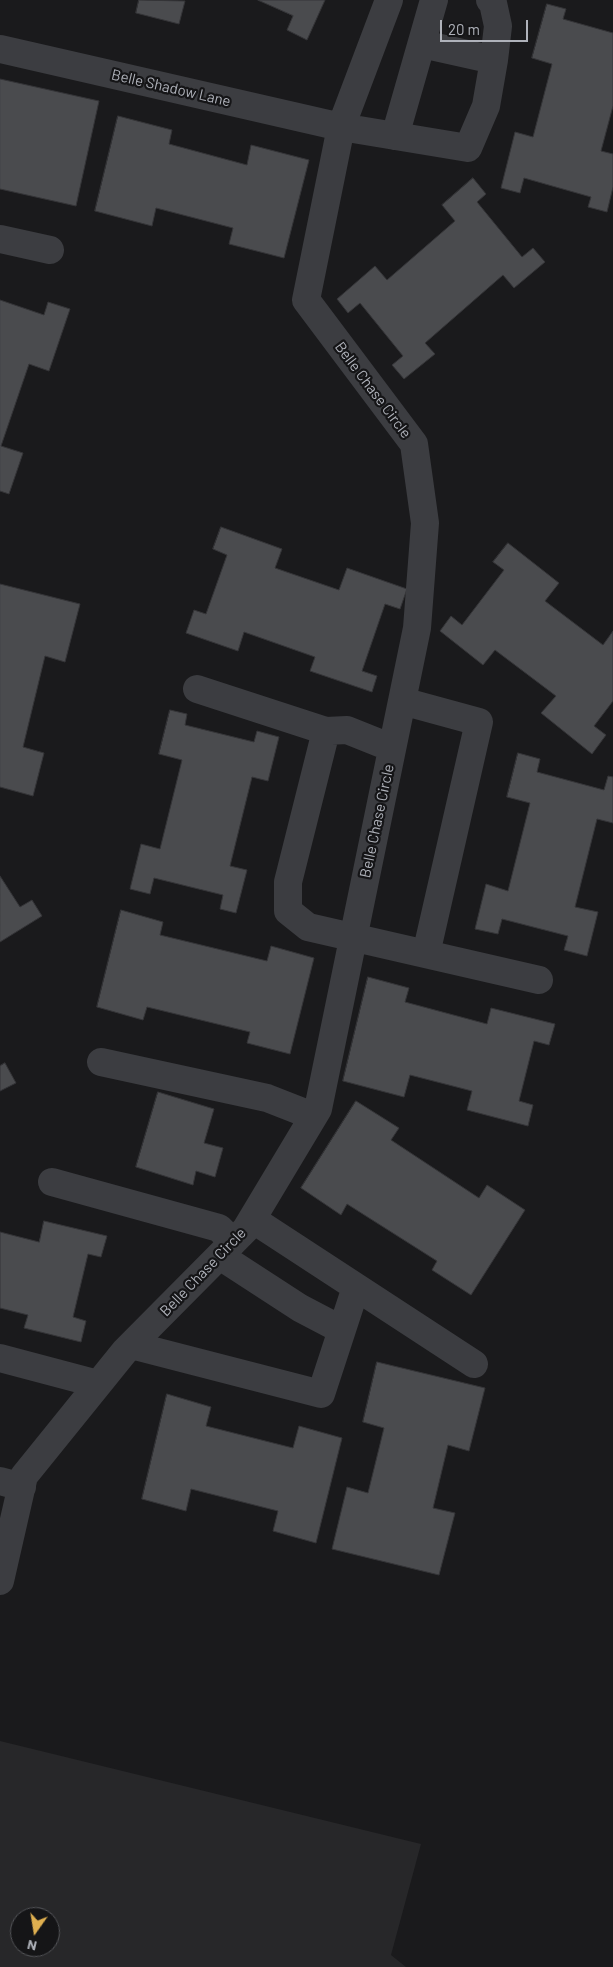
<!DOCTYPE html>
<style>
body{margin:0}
#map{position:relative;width:613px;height:1967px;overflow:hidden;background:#1a1a1c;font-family:Barlow,sans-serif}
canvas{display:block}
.north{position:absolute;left:10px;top:1907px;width:50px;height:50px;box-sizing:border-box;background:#151517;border:1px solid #535458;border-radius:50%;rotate:193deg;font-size:14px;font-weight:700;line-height:20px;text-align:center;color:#afb2ba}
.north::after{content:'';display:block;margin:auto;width:18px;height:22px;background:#dfaf50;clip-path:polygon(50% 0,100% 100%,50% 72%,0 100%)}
.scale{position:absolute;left:440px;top:20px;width:88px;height:22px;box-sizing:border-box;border:2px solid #afb2ba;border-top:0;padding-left:6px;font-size:15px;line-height:18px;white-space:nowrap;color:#afb2ba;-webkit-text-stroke:4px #151517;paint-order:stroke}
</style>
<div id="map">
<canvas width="613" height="1967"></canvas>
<div class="north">N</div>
<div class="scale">20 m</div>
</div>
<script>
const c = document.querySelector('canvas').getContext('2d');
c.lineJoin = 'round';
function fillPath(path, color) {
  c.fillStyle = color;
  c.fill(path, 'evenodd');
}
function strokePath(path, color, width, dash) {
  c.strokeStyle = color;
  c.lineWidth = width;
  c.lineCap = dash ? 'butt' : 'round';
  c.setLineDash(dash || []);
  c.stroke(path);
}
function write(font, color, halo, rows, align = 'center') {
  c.font = font + ' Barlow,sans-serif';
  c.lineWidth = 4.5;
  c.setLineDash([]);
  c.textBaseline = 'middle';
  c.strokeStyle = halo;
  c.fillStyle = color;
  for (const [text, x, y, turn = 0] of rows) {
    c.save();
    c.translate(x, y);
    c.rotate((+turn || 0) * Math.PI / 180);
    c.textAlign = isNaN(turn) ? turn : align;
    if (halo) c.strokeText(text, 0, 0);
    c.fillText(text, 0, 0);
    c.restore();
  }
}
fillPath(new Path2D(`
 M0 1741 421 1844 391 1955 406 1967H0ZM20 1917H50V1947H20Z`), '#272729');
const building = new Path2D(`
 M139 0 185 1 179 24 136 13Z
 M258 0H325L307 40 287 30 293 16Z
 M547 4 566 9 563 19 613 33V106L601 151 613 154V187L607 212 588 207 591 197 524 178 520 193 501 188 515 132 533 137 552 64 532 58Z
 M0 79 99 101 76 206 0 189Z
 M118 116 172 130 169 144 247 165 251 145 309 160 284 258 229 244 233 228 156 208 152 226 95 211Z
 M473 178 486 194 477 202 522 257 533 248 545 262 514 288 503 275 425 343 435 354 404 379 392 365 403 356 360 303 348 313 337 299 375 266 387 280 455 221 442 205Z
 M0 300 44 315 48 302 70 309 49 371 29 364 1 446 23 453 9 494 0 491Z
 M221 527 282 549 275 568 339 590 347 568 407 589 400 609 385 604 362 671 377 676 372 692 310 671 315 657 244 632 238 651 186 633 194 610 206 614 227 555 213 549Z
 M508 543 559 583 545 601 603 645 613 631V701L594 726 606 735 592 754 541 713 556 696 495 650 483 665 440 631 451 616 462 625 504 570 493 562Z
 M0 584 80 604 65 662 45 656 23 747 44 753 33 796 0 787Z
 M170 710 187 714 185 725 254 742 257 731 279 737 268 781 252 777 230 866 247 870 236 913 220 909 223 895 154 878 150 894 130 889 141 844 160 849 182 760 159 754Z
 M518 753 540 759 537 772 604 790 608 776 613 777V823L597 819 575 907 598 912 587 956 564 950 568 936 502 919 498 934 475 929 486 884 508 891 530 803 507 797Z
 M0 876 20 907 32 900 42 916 0 942Z
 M121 910 163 922 160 935 267 961 271 946 314 958 290 1054 247 1043 250 1032 147 1007 143 1020 97 1007Z
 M368 977 409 988 405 1002 487 1024 491 1008 555 1024 549 1045 534 1041 519 1101 533 1105 528 1126 467 1110 472 1091 410 1075 404 1097 343 1081Z
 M5 1063 16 1083 0 1091V1066Z
 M158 1092 214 1109 204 1143 223 1148 215 1177 196 1171 193 1185 136 1167Z
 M356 1101 399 1128 391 1140 479 1198 487 1185 525 1210 471 1295 432 1270 437 1261 347 1204 341 1215 301 1188Z
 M44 1221 107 1236 101 1257 88 1254 73 1317 86 1321 81 1342 24 1328 28 1315 0 1308V1232L39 1242Z
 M377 1362 485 1388 469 1451 448 1445 433 1508 455 1513 439 1575 332 1549 347 1487 368 1493 384 1428 363 1422Z
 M167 1394 211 1407 206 1426 293 1448 299 1426 342 1438 316 1543 273 1531 278 1511 191 1489 186 1511 142 1499Z`);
fillPath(building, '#4a4b4e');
strokePath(building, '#353538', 1);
strokePath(new Path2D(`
 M422 44 494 60
 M0 49 341 127 468 148 486 106 494 60 498 26 493 3 490 0
 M395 136 434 0
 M0 239 50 250
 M197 689 326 731
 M402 701 479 722 426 954
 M392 748 347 730 326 731 288 882V911L308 927 539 980
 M101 1062 267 1098 313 1116
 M52 1182 219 1228 233 1242
 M252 1219 474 1364
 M220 1256 300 1308 342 1330
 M131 1345 321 1394 356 1287
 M0 1358 98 1384
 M0 1481 22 1487
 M0 1581 24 1476 125 1351 246 1229 318 1109 417 628 425 523 414 444 306 300 341 127 389 0`), '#3c3d41', 28);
write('15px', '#afb2ba', '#151517', [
 ["Belle Shadow Lane",171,88,13],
 ["Belle Chase Circle",373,390,53],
 ["Belle Chase Circle",377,821,-78],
 ["Belle Chase Circle",203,1272,-46]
]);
</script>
